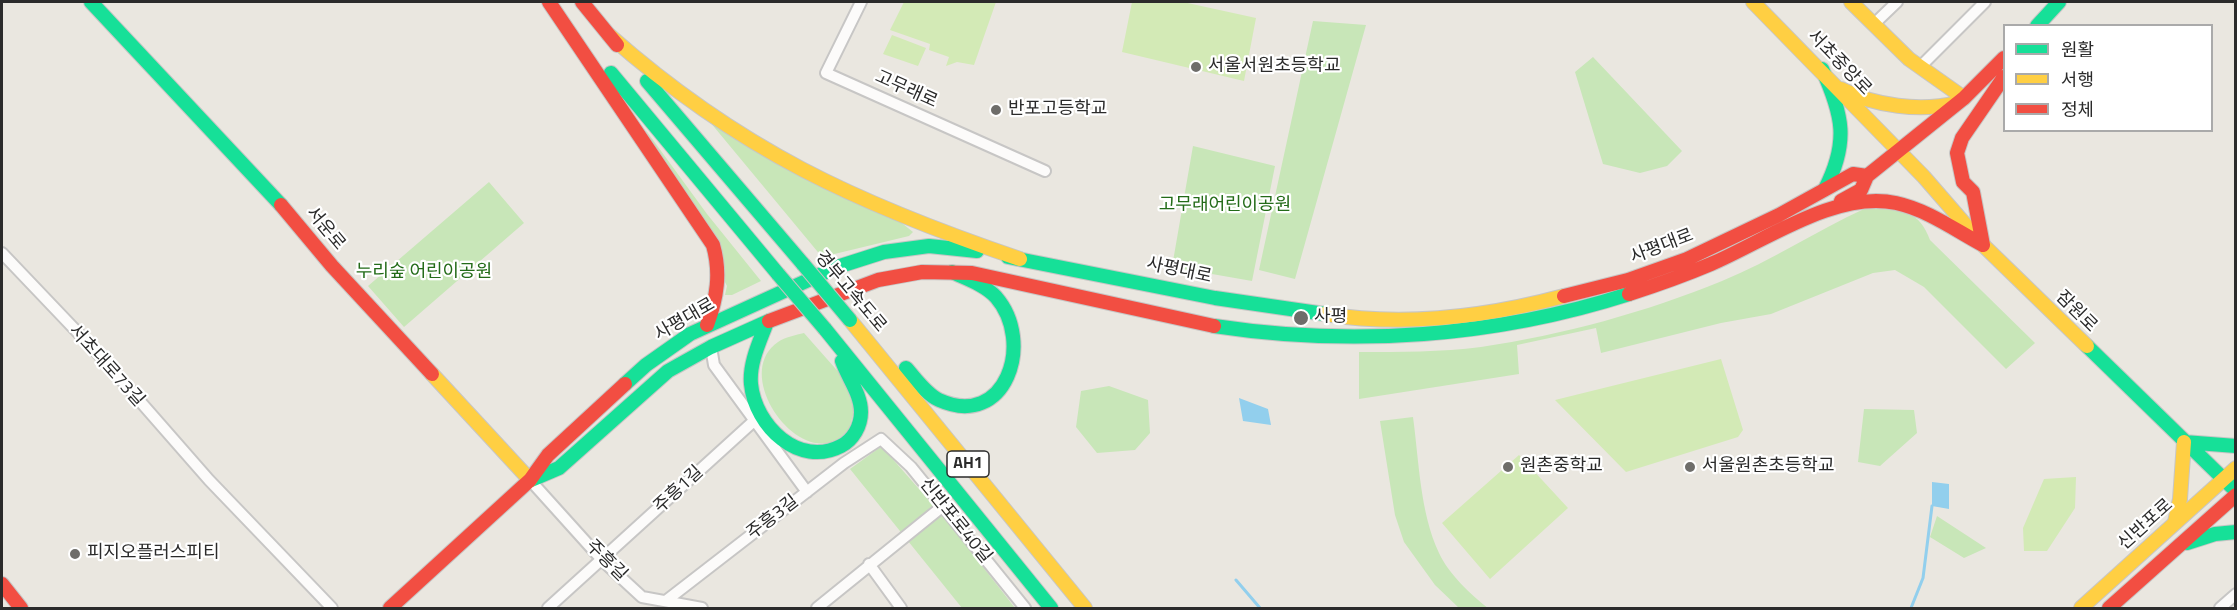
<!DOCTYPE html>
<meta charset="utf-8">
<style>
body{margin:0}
#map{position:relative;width:2237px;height:610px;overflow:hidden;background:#eae7e0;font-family:"Titillium Web","Noto Sans KR",sans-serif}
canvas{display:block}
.frame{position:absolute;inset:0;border:3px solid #2b2b2b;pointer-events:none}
.legend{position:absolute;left:2003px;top:24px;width:210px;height:108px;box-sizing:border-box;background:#fff;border:2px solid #aaa;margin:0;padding:8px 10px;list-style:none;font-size:18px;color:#2b2b2b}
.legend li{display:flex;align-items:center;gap:12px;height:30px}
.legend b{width:30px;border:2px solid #aaa}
</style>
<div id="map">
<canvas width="2237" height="610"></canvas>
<div class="frame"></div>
<ul class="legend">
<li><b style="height:8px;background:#16e098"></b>원활</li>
<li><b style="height:8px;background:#ffcf43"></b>서행</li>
<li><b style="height:8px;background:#f24e42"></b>정체</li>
</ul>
</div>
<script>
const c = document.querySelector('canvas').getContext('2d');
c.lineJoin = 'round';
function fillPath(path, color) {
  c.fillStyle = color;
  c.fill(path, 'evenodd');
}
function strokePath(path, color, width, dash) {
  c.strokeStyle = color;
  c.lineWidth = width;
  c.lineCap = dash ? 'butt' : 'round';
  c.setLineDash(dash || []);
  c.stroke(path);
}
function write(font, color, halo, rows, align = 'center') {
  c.font = font + ' "Titillium Web","Noto Sans KR",sans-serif';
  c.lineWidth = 4.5;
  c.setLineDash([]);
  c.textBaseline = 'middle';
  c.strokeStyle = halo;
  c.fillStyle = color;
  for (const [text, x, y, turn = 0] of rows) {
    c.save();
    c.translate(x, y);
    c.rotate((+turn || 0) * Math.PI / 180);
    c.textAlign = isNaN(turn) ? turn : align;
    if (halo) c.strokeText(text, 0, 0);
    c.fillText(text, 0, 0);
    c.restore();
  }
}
fillPath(new Path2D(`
 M1313 21 1366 25 1295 279 1259 270Z
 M1593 57 1682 151 1667 166 1640 173 1603 164 1575 72Z
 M705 116 898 220 913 232 909 236 822 257Z
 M645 129 707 214 761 281 732 295H725L727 286Z
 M1193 146 1275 166 1252 281 1172 267Z
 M489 182 524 223 404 327 368 286Z
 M1864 209C1895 209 1918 206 1930 240L2035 343 2006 369 1924 287 1895 270 1873 273 1771 314 1721 323 1601 353 1596 328 1517 345 1519 374 1359 399V352C1400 352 1441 352 1481 347 1563 335 1646 312 1722 281 1771 261 1816 231 1864 209Z
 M804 333 842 376 855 410C852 416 851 427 847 431 806 479 728 376 778 342 785 337 796 335 804 333Z
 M1109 386 1148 400 1150 433 1135 450 1097 453 1076 427 1081 391Z
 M1864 409 1914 410 1917 433 1880 466 1858 462Z
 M1413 417C1419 461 1420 513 1439 553 1448 573 1471 595 1488 608H1459L1435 585 1404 542 1395 515 1380 421Z
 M879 448H883L948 522 1015 608H962L850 469Z
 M1937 516 1986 548 1964 558 1930 537Z`), '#c8e6b8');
fillPath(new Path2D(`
 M904 2H996L974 65 957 62 946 66 949 57 929 50 930 44 890 30Z
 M1132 2H1183L1256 18 1244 81 1122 52Z
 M892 35 926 48 918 66 883 54Z
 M1721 359 1743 430 1738 437 1626 472 1555 400Z
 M1519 455 1568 508 1490 579 1442 523Z
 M2076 477 2075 508 2047 551H2024L2023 528 2044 479Z`), '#d3eab6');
fillPath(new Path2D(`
 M1239 398 1268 409 1271 425 1243 421Z
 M1932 482 1949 484V509L1932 506Z`), '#92cfed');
strokePath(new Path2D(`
 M1236 580 1260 608
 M1911 608 1923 578 1932 506`), '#92cfed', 3);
const street = new Path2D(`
 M861 2 826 73 1045 171
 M1874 24 1897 2
 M1920 67 1985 2
 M2 253 103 359 209 480 332 608
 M711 347 714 365 807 492
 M530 480 603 561 642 597 702 608
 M869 564 901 608
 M667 600 844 463 881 439 911 467 1025 608
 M548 608 755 420
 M817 608 943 506
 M2220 608 2236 594`);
const fast = new Path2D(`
 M91 2 281 205
 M2037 26 2059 2
 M1822 69C1843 115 1849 142 1825 189
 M611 73 778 274
 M647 81 803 264
 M1008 257 1215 298 1325 314
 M767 322C760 341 749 363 751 384 755 426 799 468 841 446 853 440 861 426 861 412 861 394 848 378 842 361
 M1214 326C1353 347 1495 337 1629 294
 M825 329 1051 608
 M2087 346 2236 491
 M906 368C916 379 926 394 939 400 1006 430 1035 342 996 297 985 285 967 279 952 272
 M625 384 646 365 690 334 837 267 884 252 929 246 977 251
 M2184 442 2236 446
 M531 480 559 468 668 371 711 347 769 321
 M2187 543 2215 534 2236 532`);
const slow = new Path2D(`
 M1753 2 1924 177 1983 245 2087 346
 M1851 2 1909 59 1964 98
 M609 35C739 150 858 204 1020 259
 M1841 89C1875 106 1920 112 1957 103
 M1325 314C1405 327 1486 317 1564 296
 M850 320 1085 608
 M432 374 530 480
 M2175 522 2180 499 2184 442
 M2081 608 2236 468`);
const jam = new Path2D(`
 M549 2 713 245C721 273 717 298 707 325
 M582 2 617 45
 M1841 201 1861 190 1867 176 1964 98 2004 58
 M281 205 332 266 432 374
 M1983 245 1973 192 1963 182 1957 153 1962 138 2004 77
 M1629 294C1657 285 1685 275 1711 264 1765 241 1836 190 1896 203 1928 210 1955 230 1983 245
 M1564 296 1628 280 1687 259 1779 215 1853 174 1867 176
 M769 321 878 280 922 272 972 273 1214 326
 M2 584 21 608
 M390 608 530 480 548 455 625 384
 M2109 608 2236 495`);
strokePath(street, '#c7c6c5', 14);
strokePath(fast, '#c7c6c5', 16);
strokePath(slow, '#c7c6c5', 16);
strokePath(jam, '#c7c6c5', 16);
strokePath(street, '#fcfbfa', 10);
strokePath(fast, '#16e098', 14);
strokePath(slow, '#ffcf43', 14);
strokePath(jam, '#f24e42', 14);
const fastBridge = new Path2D(`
 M803 264 850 320
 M778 274 825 329`);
strokePath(fastBridge, '#c5c4c1', 16, []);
strokePath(fastBridge, '#16e098', 14);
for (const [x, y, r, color] of [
 [1196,67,6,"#6e6d6a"],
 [996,110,6,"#6e6d6a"],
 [1301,318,8,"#6e6d6a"],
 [1508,467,6,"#6e6d6a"],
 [1690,467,6,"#6e6d6a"],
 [75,554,6,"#6e6d6a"]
]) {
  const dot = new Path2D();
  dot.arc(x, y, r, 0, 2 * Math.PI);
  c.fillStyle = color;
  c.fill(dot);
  strokePath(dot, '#fff', 2);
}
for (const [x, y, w] of [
 [968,464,42]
]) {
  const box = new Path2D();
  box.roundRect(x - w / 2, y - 13, w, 26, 4.5);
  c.fillStyle = '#fff';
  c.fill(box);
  strokePath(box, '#2b2b2b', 1.5);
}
write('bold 16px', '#2b2b2b', null, [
 ["AH1",968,464]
]);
write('18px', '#2b2b2b', '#fff', [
 ["서초중앙로",1839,63,46],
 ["고무래로",906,90,24],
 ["서운로",325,229,50],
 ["사평대로",1662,247,-21],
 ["사평대로",1179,271,12],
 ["경부고속도로",850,292,50],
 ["잠원로",2076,312,45],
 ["사평대로",685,320,-30],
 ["서초대로73길",106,366,48],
 ["주흥1길",679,490,-43],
 ["주흥3길",773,518,-38],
 ["신반포로40길",955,521,51],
 ["신반포로",2146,525,-42],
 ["주흥길",606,561,45]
]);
write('18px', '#2b2b2b', '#fff', [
 ["서울서원초등학교",1208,67],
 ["반포고등학교",1008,110],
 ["사평",1314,318],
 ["원촌중학교",1520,467],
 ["서울원촌초등학교",1702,467],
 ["피지오플러스피티",87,554]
], 'left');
write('18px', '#236b18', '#fff', [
 ["고무래어린이공원",1225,206],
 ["누리숲 어린이공원",424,273]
]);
</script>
